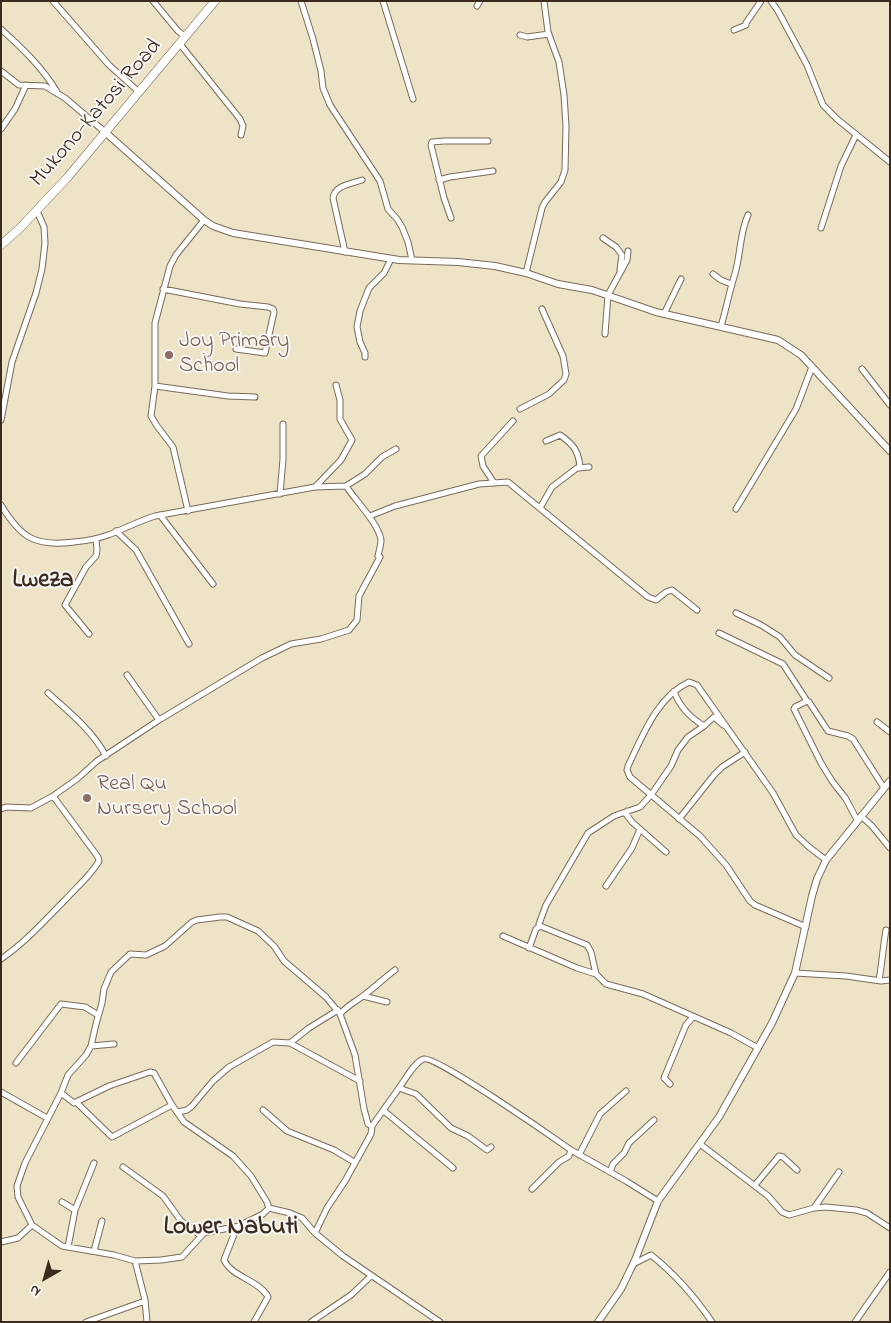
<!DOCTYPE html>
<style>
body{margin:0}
#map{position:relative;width:891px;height:1323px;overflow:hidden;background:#ede3c6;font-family:"Indie Flower",sans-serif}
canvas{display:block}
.frame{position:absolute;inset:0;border:2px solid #3b2a1e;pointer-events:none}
.north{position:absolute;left:20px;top:1253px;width:50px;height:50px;-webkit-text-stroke:4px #f6f6f2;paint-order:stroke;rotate:218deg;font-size:14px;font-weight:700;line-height:20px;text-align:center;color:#3b2a1e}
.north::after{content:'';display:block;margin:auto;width:18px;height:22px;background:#3b2a1e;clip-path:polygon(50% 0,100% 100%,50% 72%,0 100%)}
</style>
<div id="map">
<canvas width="891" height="1323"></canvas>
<div class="frame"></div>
<div class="north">N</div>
</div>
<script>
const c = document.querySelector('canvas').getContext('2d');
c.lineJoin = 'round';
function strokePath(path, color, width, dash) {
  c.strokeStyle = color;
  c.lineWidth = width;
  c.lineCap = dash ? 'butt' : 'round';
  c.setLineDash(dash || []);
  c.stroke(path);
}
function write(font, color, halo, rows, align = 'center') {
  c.font = font + ' "Indie Flower",sans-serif';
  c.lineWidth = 4;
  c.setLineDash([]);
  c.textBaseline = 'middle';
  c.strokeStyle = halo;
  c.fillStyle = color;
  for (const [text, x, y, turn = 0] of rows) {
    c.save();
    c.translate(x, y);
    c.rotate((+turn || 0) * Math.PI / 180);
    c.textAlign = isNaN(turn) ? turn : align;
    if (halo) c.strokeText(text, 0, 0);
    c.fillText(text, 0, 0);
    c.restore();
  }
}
const minor = new Path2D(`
 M53 1 109 65 139 92
 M153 1 178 31 186 37
 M301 1 313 39 321 71 323 88 330 105 380 181 388 209 397 219 402 227 408 242 412 260
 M383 1 413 99
 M771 1 778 11 807 65 823 105 837 119 890 162
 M477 6 480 1
 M1 29C22 48 43 68 57 92
 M734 30 746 25V23L761 1
 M520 35 527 37 549 34
 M180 44 240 119 243 126 241 135
 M1 71 19 85 45 86 65 98 105 132
 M1 129 15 109 26 85
 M439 180 450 177 493 171
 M451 218 444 198 431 145 432 142 444 141H488
 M821 228 841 166 856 135
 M603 238 616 247 622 255 620 270
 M345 252 333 198C335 185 351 184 362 180
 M526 273 542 208 545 202 561 182 565 170 566 126 564 95 559 62 548 32 544 1
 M713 274 721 280 731 284
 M163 289 240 304 268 307 273 309 274 312 265 353 236 349
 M664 314 681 279
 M721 326C726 310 729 293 734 277 741 256 739 235 748 215
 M605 334 608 295 627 260 628 251
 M365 357V353L360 342 357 327 360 311 369 288 384 273 391 259
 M862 369 890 405
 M155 386 228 396 255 397
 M520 409 549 394 564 380 566 374 563 356 542 309
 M1 420 12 362 36 293 42 269 45 243 44 227 37 211
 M546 441 560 435C573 444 579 451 580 468
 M494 483 483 466 481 456 513 421
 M315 487 341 460 352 440 340 419V400L336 385
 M280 494 283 459V424
 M1 505C21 538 35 547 74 542 85 541 97 539 108 535 124 529 139 521 155 516L315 487 346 486 365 474 382 457 396 449
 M540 508 552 487 577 468 589 467
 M736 509 796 409 812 367
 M188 511 173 447 157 426 151 416 155 386V323L170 266 176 255 204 220
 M160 515 213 584
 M370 516 395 506 479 484 508 482 648 597 656 600 666 592 672 590 697 610
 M116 531 136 550 189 644
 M736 613 761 625 780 637 795 655 829 678
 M719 633 783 664 807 701
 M89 634 65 605 86 567 96 556 97 550 96 539
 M127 675 159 720
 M674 691C679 706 691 718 704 726L714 717 723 725
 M48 693C69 712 92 730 106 756
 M877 722 890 732
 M1 809 6 807 31 808 53 796 77 779 97 761 159 720 262 658 291 644 321 639 349 630 357 620 359 596 380 557 378 556C379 551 381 545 381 540 379 524 355 500 346 486
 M627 811 626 814 632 822 666 852
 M861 816 872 826 890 848
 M679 819 714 775 722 767 745 752
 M857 820 846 799 832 781 821 763 794 709 795 707 807 701 809 702 828 731 848 736 853 739 884 788
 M606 886 632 848 640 829
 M540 926 587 945 591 952 596 974 606 984 643 994 731 1033 758 1048
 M806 927 755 905 750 901 726 865 700 836 630 777 627 770 628 766C643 735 657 697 689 682L697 685 773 793 796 835 809 847 826 860
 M503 936 577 968 596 974
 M529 948 536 929 540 926 539 924 546 905 588 833 614 816 640 807 651 795 671 766 678 750 688 737 704 726
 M1 959C26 942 45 920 66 899 77 887 91 875 99 861L98 857 53 796
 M795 973 846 976 881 981 890 980
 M879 980C882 964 883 947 886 930
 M363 996 387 1002
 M340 1014C347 1006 355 1002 363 996 374 988 384 978 395 970
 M290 1043 309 1028 338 1010
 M91 1046 114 1044
 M16 1063 61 1004 85 1007 98 1015
 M670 1084 664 1078 686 1025 693 1017
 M399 1088C405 1080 415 1061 424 1059 435 1055 554 1138 571 1150
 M1 1092 47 1118
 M61 1093 74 1103 109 1086 150 1072 154 1073 172 1105 184 1122 233 1156 251 1176 267 1202 269 1208
 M76 1102 112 1137 172 1105
 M263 1110 287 1131 334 1150 354 1162
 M384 1111 453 1168
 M178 1112 187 1110 192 1106 213 1081 229 1067 273 1042 290 1043 360 1081
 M372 1126 399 1088 416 1094 451 1128 468 1136 487 1150 491 1147
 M700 1144 768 1196 782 1212 789 1215 814 1208 826 1207 856 1210 867 1213 890 1228
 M579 1155 600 1114 626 1091
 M123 1167 163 1196 181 1221 201 1236
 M610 1172 613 1164 624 1153 629 1143 654 1120
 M755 1185 779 1156 783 1157 797 1170
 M532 1189 559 1162 569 1156 571 1150 626 1181 658 1201
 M62 1202 75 1210
 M814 1208 839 1172
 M237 1227 224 1260C232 1277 256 1279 267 1295L268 1297 254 1322
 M315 1233 327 1208 345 1181 371 1134 372 1126 368 1124 364 1109 355 1055 340 1014 326 997 284 961 274 946 258 931 227 917H220L197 920 192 922 165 946 146 955 130 954 111 972 104 989 102 1003 96 1024 91 1046 86 1055 68 1075 61 1093 25 1163 17 1186 18 1197 32 1225 62 1246 114 1255 135 1261 161 1260 182 1257 204 1233 239 1226 263 1214 269 1208 290 1213 302 1218 315 1233 343 1256 440 1322
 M1 1242 18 1238 32 1225
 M68 1247 75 1210 94 1163
 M94 1251 102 1221
 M135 1261 145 1300 147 1322
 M633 1264 651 1255C675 1274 695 1297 712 1322
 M86 1322 145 1301
 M311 1322 351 1295 371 1276
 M855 1322 890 1272`);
const tertiary = new Path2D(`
 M105 132 204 220 213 226 233 233 399 260 458 262 495 266 526 273 558 284 592 290 656 312 778 340 801 355 890 451
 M598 1322 621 1289 635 1260 658 1201 719 1117 772 1023 795 973 812 896 817 879 826 860 890 781`);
const secondary = new Path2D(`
 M1 245 20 228 67 178 215 1`);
strokePath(minor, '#796b59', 7);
strokePath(tertiary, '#796b59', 8);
strokePath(secondary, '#796b59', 9);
strokePath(minor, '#fff', 5);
strokePath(tertiary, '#fff', 6);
strokePath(secondary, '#fff', 8);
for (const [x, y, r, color] of [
 [169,355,5,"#8d6e63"],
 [87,798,5,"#8d6e63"]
]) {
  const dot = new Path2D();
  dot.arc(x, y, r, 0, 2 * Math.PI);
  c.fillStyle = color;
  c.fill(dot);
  strokePath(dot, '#f6f6f2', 2);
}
write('22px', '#3b2a1e', '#f6f6f2', [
 ["Mukono-Katosi Road",97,114,-49]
]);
write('22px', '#785e54', '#f6f6f2', [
 ["Joy Primary",179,342],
 ["School",179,367],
 ["Real Qu",97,785],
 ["Nursery School",97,810]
], 'left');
write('bold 25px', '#3b2a1e', '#f6f6f2', [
 ["Lweza",43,582],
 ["Lower Nabuti",231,1229]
]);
</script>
